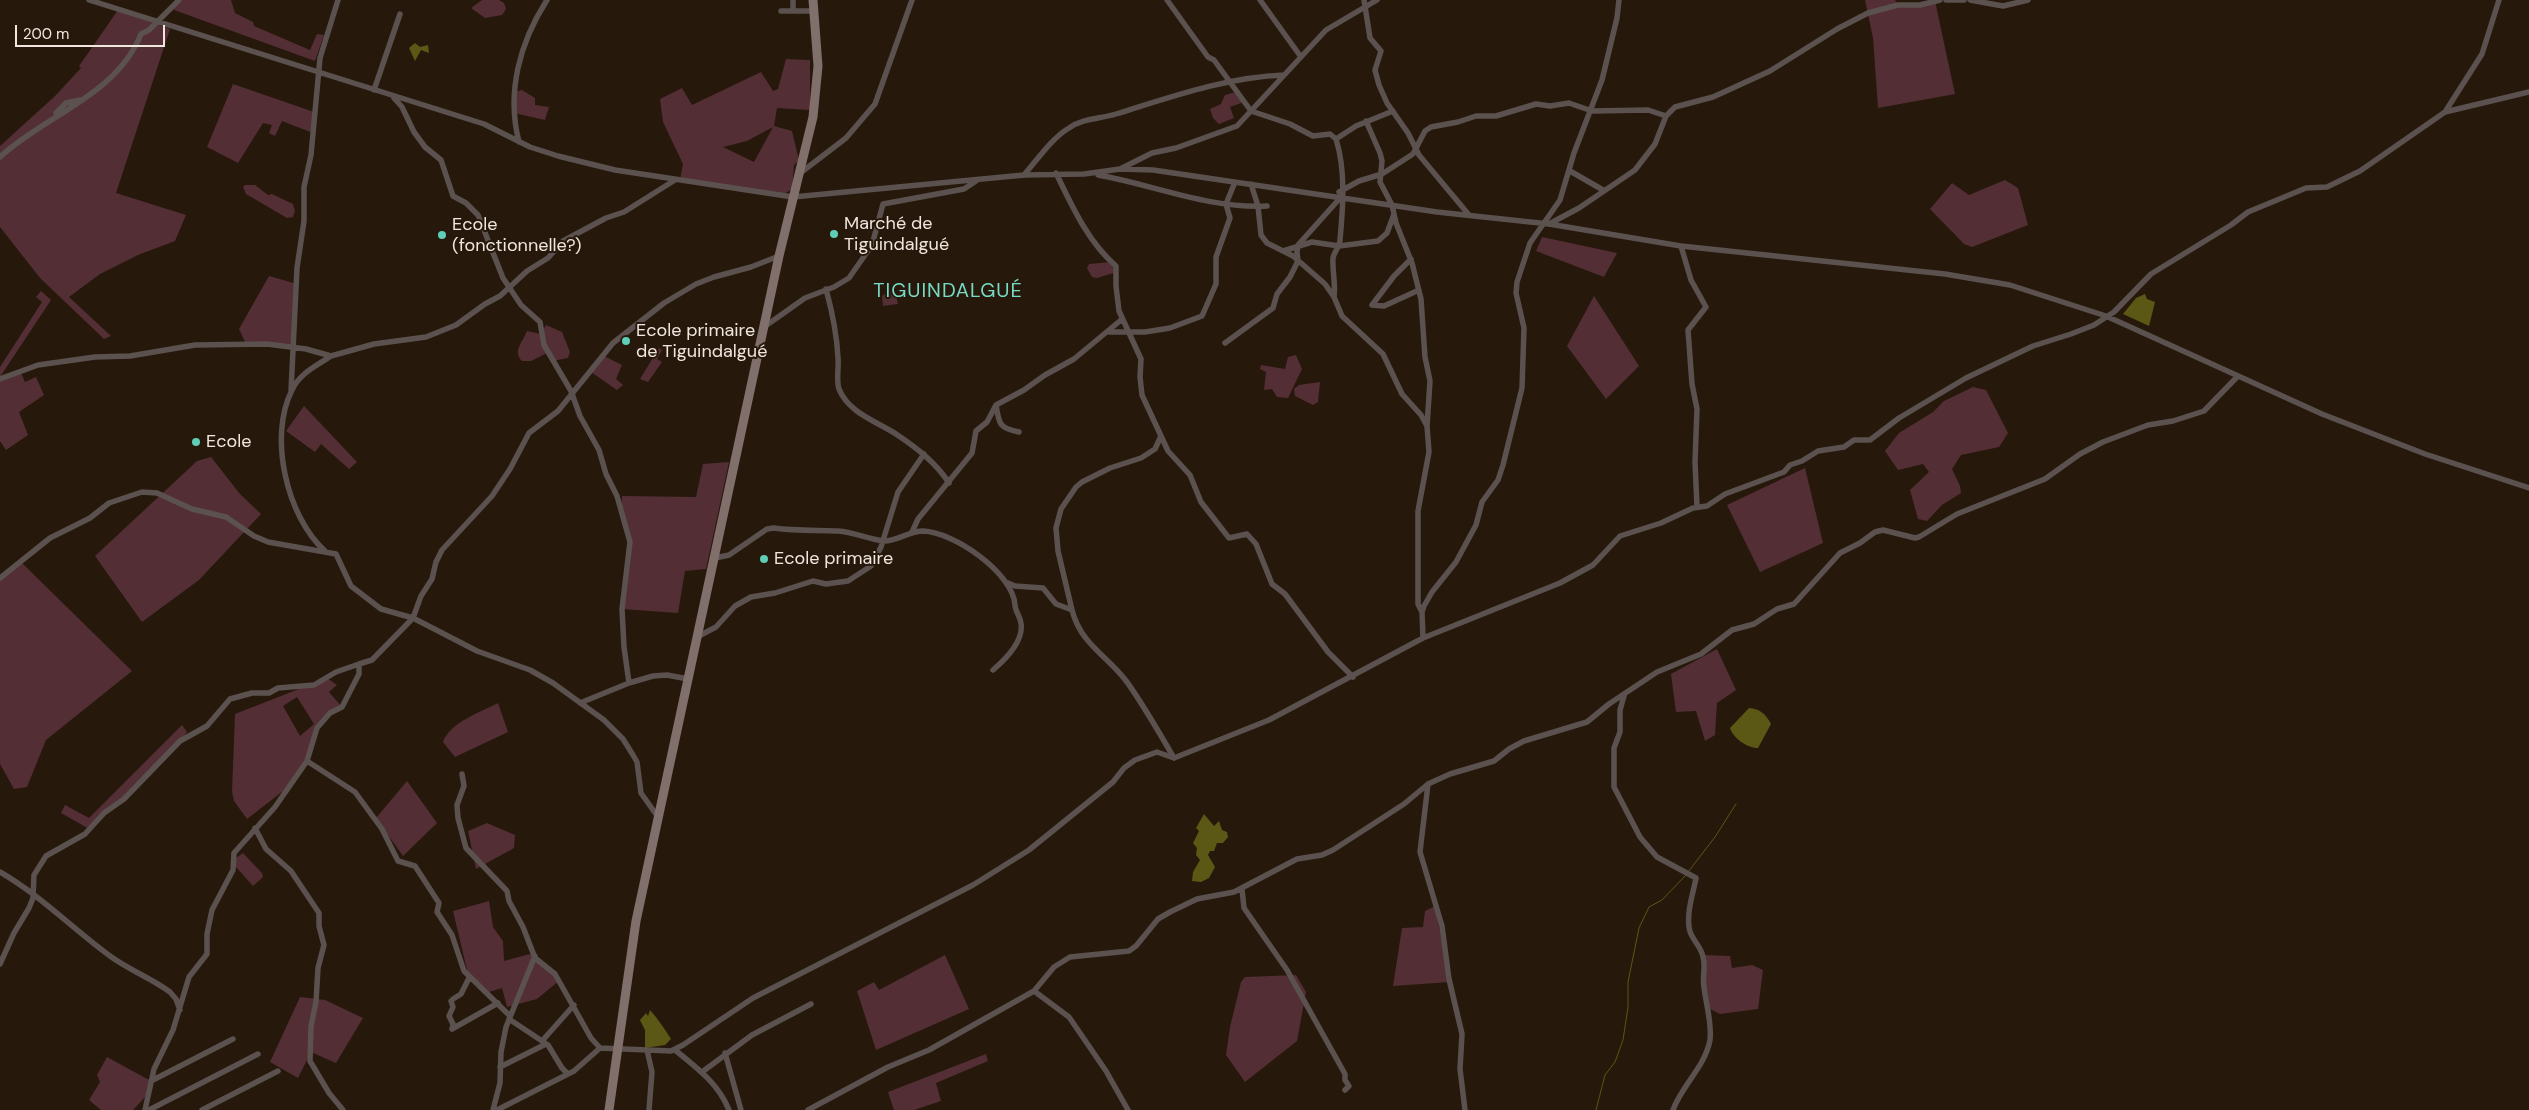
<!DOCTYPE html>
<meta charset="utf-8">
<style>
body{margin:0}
#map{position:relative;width:2529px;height:1110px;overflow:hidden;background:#27180c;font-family:"DM Sans",sans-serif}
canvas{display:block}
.scale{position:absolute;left:15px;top:25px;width:150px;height:22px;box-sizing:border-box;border:2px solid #f1e6de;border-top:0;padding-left:6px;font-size:15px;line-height:18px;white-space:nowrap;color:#f1e6de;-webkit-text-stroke:4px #27180c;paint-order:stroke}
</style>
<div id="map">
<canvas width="2529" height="1110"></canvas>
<div class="scale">200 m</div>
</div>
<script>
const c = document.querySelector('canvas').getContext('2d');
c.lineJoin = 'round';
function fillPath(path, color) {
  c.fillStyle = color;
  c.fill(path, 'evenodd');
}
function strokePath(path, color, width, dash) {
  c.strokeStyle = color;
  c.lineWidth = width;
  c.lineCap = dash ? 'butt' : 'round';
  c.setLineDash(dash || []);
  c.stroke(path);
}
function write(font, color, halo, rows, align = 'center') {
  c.font = font + ' "DM Sans",sans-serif';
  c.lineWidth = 4;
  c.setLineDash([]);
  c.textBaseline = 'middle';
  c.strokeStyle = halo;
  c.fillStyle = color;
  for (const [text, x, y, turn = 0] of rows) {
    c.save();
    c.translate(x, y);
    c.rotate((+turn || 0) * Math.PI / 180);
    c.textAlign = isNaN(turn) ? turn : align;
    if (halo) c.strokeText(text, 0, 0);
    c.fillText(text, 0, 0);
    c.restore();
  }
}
fillPath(new Path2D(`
 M177 0H231L235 13 253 22 254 26 310 50 317 34 324 35 315 61 174 10Z
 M482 0H499L504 3 506 9 502 15 485 18 471 8Z
 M1865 0H1895L1898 5 1935 1 1955 94 1878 108 1873 38Z
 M118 10 170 29 116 193 186 215 175 241 138 255 100 274 69 297 111 336 104 339 40 278 0 227V146L55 96 81 68 79 66 84 59Z
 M786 59 810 60V110L777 108 774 126 792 131 799 160 794 165 792 189 781 196 680 180 683 164 663 122 660 99 682 88 692 105 761 72 773 91 778 89ZM773 127 754 162 723 147 747 141Z
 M233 84 314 112 313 133 282 121 275 136 269 133 272 125 263 123 238 163 207 147Z
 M522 90 535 98V105L549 107 545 120 514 113V92Z
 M1236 92 1244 102 1230 107 1234 118 1219 124 1213 118 1210 109 1221 104 1225 95Z
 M2005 180 2018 188 2028 225 1972 247 1964 244 1930 209 1952 183 1969 195Z
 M245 185H255L268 195 272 194 293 204 295 211 293 217 287 218 246 194 243 187Z
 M1542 237 1617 253 1604 277 1536 251Z
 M1111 262 1117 272 1097 278 1092 277 1087 268 1089 264Z
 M269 276 297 284 295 348 246 344 239 329Z
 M894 288 898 304 883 306 882 296Z
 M41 291 51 300 0 377V367L42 302 36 297Z
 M1594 296 1639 366 1606 399 1567 346Z
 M546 325 562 332 570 352 568 358 552 361 547 353 531 361H522C512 351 523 342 527 331L541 334Z
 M659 348 662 350 657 359 662 362 648 382 640 379Z
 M1296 355 1302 369 1288 398 1277 397 1272 389 1264 390 1266 372 1260 369 1261 365 1285 369 1288 357Z
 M604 356 622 365 616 379 623 385 617 390 591 372Z
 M21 373 25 382 36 377 44 395 19 412 28 435 6 450 0 441V379Z
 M1320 382 1318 402 1313 405 1295 396 1294 389 1299 385Z
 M1973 387 1986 390 2008 433 1999 447 1961 455 1952 469 1960 486 1961 493 1942 505 1927 521 1918 519 1910 490 1929 472 1923 464 1898 470 1885 451 1899 433 1933 412 1944 401Z
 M304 406 357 462 349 469 321 444 315 452 286 431Z
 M211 457 240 494 261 514 199 580 142 622 95 556 197 461Z
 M729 462 706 569 685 571 678 613 622 609 630 542 621 516 622 496 696 497 703 464Z
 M1805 468 1823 543 1760 572 1727 505Z
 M22 563 132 671 46 740 27 787 14 789 0 764V578Z
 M1717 649 1736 690 1717 703 1715 735 1705 741 1696 711 1676 712 1671 674Z
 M327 678 337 685 329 692 342 707 330 713 317 728 309 758 287 788 247 819 234 801 232 792 235 714ZM297 697 314 724 300 736 283 706Z
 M498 703 508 732 455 757 443 742C450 722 481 712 498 703Z
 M182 725 187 732 180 741 91 830 61 813 65 805 89 818Z
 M407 781 437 823 403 856 376 818Z
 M487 823 515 835 514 848 476 869 468 831Z
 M243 853 262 873 263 877 253 886 236 867V858Z
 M489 901 493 927 503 941 504 961 530 954 560 980 537 999 507 1007 502 988 489 992 468 974 453 911Z
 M1435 906 1450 982 1393 986 1402 928 1423 927 1425 911Z
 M945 955 969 1009 876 1050 857 991 874 982 879 990Z
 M1703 955 1730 956 1732 968 1752 965 1763 970 1758 1009 1720 1014 1708 1008Z
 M1296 975 1306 992 1297 1041 1245 1082 1226 1055 1230 1027 1241 982 1245 977Z
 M300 997 325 1000 363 1018 336 1063 311 1052 298 1078 270 1062Z
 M986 1054 988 1061 936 1083 941 1101 914 1110H894L888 1092Z
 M107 1057 151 1081 147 1095 133 1110H101L89 1100 100 1082 97 1075Z`), '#532e34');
fillPath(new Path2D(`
 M415 43 420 47 428 45 429 53 421 50 415 61 409 48Z
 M2145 294 2147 299 2155 302 2149 326 2123 314 2136 298Z
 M1749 708C1760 709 1766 714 1771 724L1758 748C1747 748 1733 738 1730 728Z
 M1204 814 1214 826 1219 821 1222 830 1227 832 1228 837 1223 843H1217L1214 851H1210L1208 855 1215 867 1209 878 1201 882 1192 881 1193 872 1200 860 1196 855 1197 848 1193 843 1199 831 1196 828Z
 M650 1010C658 1019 664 1028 671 1039L665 1045 645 1048V1030L640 1020 646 1013 648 1016Z`), '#5b5715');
strokePath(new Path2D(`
 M1688 872 1715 837 1736 804
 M1596 1110 1605 1075 1615 1062 1623 1040 1628 1007V982L1639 928 1649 907 1662 900 1686 875`), '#5b5715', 1);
strokePath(new Path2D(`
 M89 0 484 124 530 147 558 156 615 170 793 197 1024 175 1084 174 1120 169 1153 170 1437 212 1549 224 1681 246 1945 274 2010 285 2106 316 2322 414 2425 454 2529 488
 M793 0V10
 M1167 0 1208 57 1214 60 1251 111 1290 124 1313 136 1330 134 1336 139C1346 171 1343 207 1340 240 1340 246 1334 252 1333 258 1332 270 1336 284 1334 297
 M1260 0 1301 57
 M1364 0 1370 38 1381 51 1375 70 1379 85 1387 103 1408 133 1419 155 1469 215
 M1946 0H1964
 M1970 0 2003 6 2028 0
 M781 11H814
 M374 90 400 14
 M394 98 402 107 414 132 425 147 441 160 453 196 466 203 478 215 503 278 521 305 540 322 544 345 571 391 580 416 599 450 606 474 617 496 630 542 622 609 624 647 629 683
 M2445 112 2529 92
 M56 113 66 103 80 100
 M1366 121 1380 153 1382 161 1380 182 1392 205 1396 223 1412 263 1421 299 1425 357 1430 381 1427 426
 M1336 139 1356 126 1393 111
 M519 142C506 92 520 42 547 0
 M0 157C44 116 117 95 141 34L149 30 179 0
 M1122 168 1152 153 1176 148 1237 126 1326 30 1377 0
 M1570 171 1603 190
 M1056 173C1072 206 1088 242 1116 266V286L1119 311 1141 359 1140 377 1142 395 1168 451 1190 475 1201 502 1229 538 1247 534 1256 544 1272 584 1285 594 1328 652 1353 677
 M799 174 846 138 875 104 912 0
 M1024 175C1037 160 1052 138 1069 128 1083 118 1100 119 1116 114 1171 97 1227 77 1284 75
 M1098 175C1154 185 1209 209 1267 206
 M1251 184 1258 206 1261 235 1267 243 1293 256 1325 284 1334 297 1342 316 1383 354 1402 394 1421 415 1427 426 1429 452 1418 511V604L1422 612
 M1339 192 1359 181 1382 174 1413 154 1425 131 1431 127 1458 122 1476 116H1496L1536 104 1550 106 1569 103 1592 111 1648 110 1666 116
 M1549 224 1579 208 1635 170 1655 144 1666 116 1675 107 1713 97 1770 71 1837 29 1868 13 1898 5H1920L1940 0
 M1681 246 1691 280 1706 307 1688 330 1692 384 1697 409 1695 462 1697 507
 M1283 251 1312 242 1339 246 1378 241 1387 233 1394 214
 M1411 259 1394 276 1372 305 1384 306 1419 290
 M826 289C832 311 837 335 838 358 839 367 836 380 839 389 849 414 879 422 899 436 918 449 936 463 949 483
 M764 327 805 298 834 287 849 278 872 245 883 204 964 189 976 181
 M1109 332H1145L1170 328 1202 316 1216 284V257L1230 218 1226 204 1235 182
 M1225 343 1273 308 1277 294 1290 277 1298 261 1297 252 1298 245 1341 197
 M0 379 38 365 95 357 130 356 195 345 267 344 306 349 331 356 374 344 426 337 456 325 485 304 500 296 527 271 548 258 563 241 606 218 624 212 675 180
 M291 391 297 268 304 221V187L311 155 320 58 338 0
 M996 405C999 424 999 428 1019 432
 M912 532 918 519 972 453 976 431 987 422 996 405 1024 390 1045 375 1074 359 1121 320
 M325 551C287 517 268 437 292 390 300 373 316 366 331 356
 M715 558 729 555 767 529 774 528C795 531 817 530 838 531 853 532 868 539 883 541 896 542 909 531 923 531 954 532 1013 573 1015 605 1015 611 1020 616 1021 623 1024 641 1006 659 993 670
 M0 578 50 538 90 518 109 503 142 492 157 493 192 509 226 517 254 536 268 542 336 554 351 586 381 609 413 618 477 651 530 670 553 683 604 720 623 739 633 755 637 762 641 793 658 817
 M1008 583 1015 586 1043 588 1056 604 1072 610C1081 645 1107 655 1127 682 1144 706 1159 732 1174 758
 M1072 610 1058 551 1056 528 1061 509 1076 487 1082 482 1110 468 1141 458 1155 449 1161 436
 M697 637 716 627 735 606 751 597 775 593 813 581 826 584 848 581 871 566 881 547 898 492 924 454
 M1423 638 1422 612 1424 606 1432 592 1456 562 1476 525 1482 502 1498 480 1503 465 1522 388 1524 328 1516 293 1517 282 1530 243 1560 200 1574 153 1602 80 1617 18 1619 0
 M1624 696 1620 710V732L1614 748V787L1640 837 1657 857 1696 878C1693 894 1687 910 1689 927 1690 939 1701 945 1703 957 1706 967 1702 977 1704 987 1706 1005 1712 1022 1710 1040 1705 1067 1682 1085 1673 1110
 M580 703 629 683 653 676 667 675 688 679
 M307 761 355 792 382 829 398 861 415 866 439 903 437 912 452 935 464 971 510 1016
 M462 774 464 786 457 805 458 818 466 848 507 891 509 901 523 927 535 958 555 974 591 1038 600 1048
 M1428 784 1420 852 1442 926 1449 979 1462 1034 1460 1069 1465 1110
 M255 828 266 849 291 871 319 913V926L324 945 318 968 316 1002 311 1026 310 1061 329 1093 343 1110
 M0 872C40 895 73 929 110 956 129 970 151 978 170 992L176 999 180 1010
 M1242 889 1244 908 1287 970 1345 1074V1080L1349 1086 1345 1090
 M0 964 14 933 29 908 33 898 34 875 46 856 85 834 104 813 124 799 180 741 207 726 230 699 252 693H269L278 688 314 685 336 672 359 664
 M1034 991 1069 1017 1106 1071 1128 1110
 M453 999 461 994 469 978
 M451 1001 453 1007 449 1016 453 1024 452 1029
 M509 1019 548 1045 562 1068 568 1074
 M452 1029 498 1003
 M542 1041 574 1005
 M647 1050 652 1072 649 1110
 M675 1050C697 1068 718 1083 729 1110
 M725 1053 741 1110
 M500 1067 546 1044
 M702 1072 752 1035 811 1004
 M151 1081 233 1039
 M145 1110 154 1069 173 1030 189 977 207 954V934L212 910 233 870 234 853 275 807 307 761 317 728 330 713 342 707 359 674V664L372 660 413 618 421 596 432 579 436 562 442 550 492 496 510 469 529 433 558 411 613 343 664 303 696 284 714 277 751 267 779 256
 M149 1110 258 1054
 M202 1110 278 1071
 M493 1110 500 1083 501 1052 506 1027 535 956
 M497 1110 574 1071 600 1048 671 1051 683 1045 753 998 973 885 1029 850 1113 782 1124 768 1135 760 1157 752 1174 758 1269 720 1423 638 1560 583 1593 565 1620 536 1661 523 1693 508 1707 506 1725 494 1784 472 1790 465 1802 461 1818 451 1844 447 1854 440H1870L1899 418 1966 378 2033 346 2071 334 2094 325 2114 312 2151 274 2231 225 2248 212 2306 188 2327 187 2360 171 2445 112 2482 54 2499 0
 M808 1110 888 1067 929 1050 1034 991 1054 967 1070 957 1129 951 1136 946 1158 919 1170 912 1197 899 1234 892 1297 859 1322 855 1333 850 1404 804 1428 784 1450 774 1494 761 1509 749 1524 741 1587 722 1609 704 1657 672 1701 654 1732 630 1754 624 1777 609 1794 604 1840 553 1860 543 1875 532 1883 530 1915 538 1919 537 1957 514 2045 479 2080 454 2103 442 2148 425 2173 421 2204 411 2237 377`), '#5b514f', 5.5);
strokePath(new Path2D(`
 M609 1110 636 921 779 256 813 117 818 66 813 0`), '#806f6b', 9);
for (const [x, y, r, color] of [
 [834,234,5,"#5eceb7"],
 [442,235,5,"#5eceb7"],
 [626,341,5,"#5eceb7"],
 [196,442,5,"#5eceb7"],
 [764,559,5,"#5eceb7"]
]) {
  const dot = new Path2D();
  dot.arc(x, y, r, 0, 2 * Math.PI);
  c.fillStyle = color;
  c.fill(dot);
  strokePath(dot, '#27180c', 2);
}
write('18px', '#f1e6de', '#27180c', [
 ["Marché de",844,224],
 ["Tiguindalgué",844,245],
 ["Ecole",452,225],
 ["(fonctionnelle?)",452,246],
 ["Ecole primaire",636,331],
 ["de Tiguindalgué",636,352],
 ["Ecole",206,442],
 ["Ecole primaire",774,559]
], 'left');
c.letterSpacing = '1px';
write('20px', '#77dbc5', '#27180c', [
 ["TIGUINDALGUÉ",948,292]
]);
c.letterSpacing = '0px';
</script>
